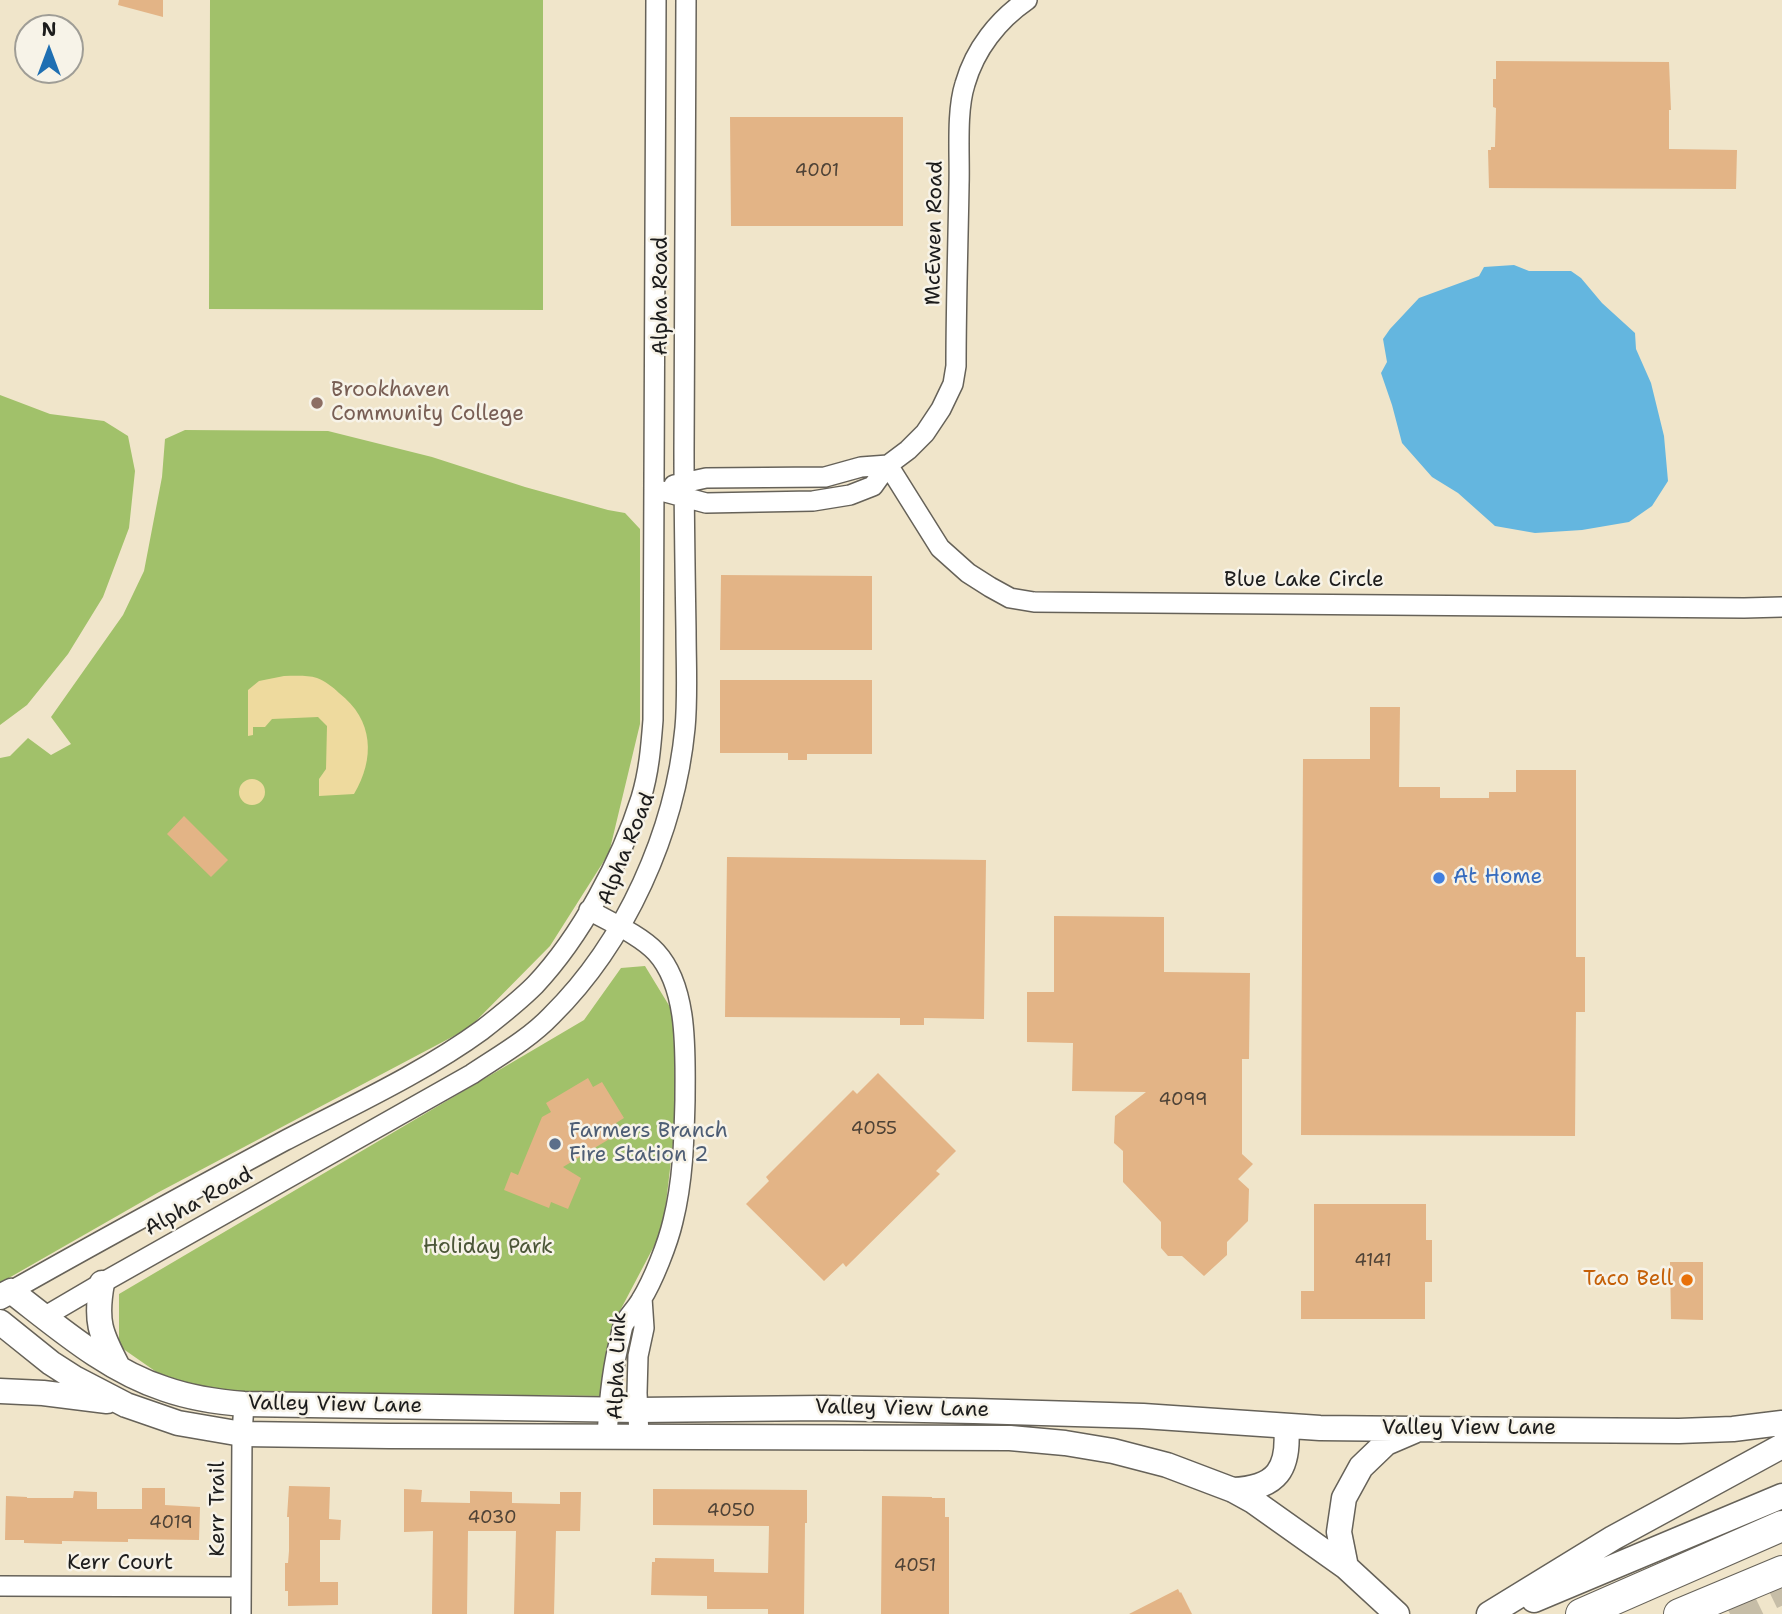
<!DOCTYPE html>
<style>
body{margin:0}
#map{position:relative;width:1782px;height:1614px;overflow:hidden;background:#f0e5ca;font-family:"Shantell Sans",sans-serif}
canvas{display:block}
.north{position:absolute;left:14px;top:14px;width:70px;height:70px;box-sizing:border-box;background:#f7f3e8;border:2px solid #9f9d96;border-radius:50%;rotate:0deg;font-size:19px;font-weight:700;line-height:28px;text-align:center;color:#1c1c1c}
.north::after{content:'';display:block;margin:auto;width:24px;height:32px;background:#1f6fb2;clip-path:polygon(50% 0,100% 100%,50% 72%,0 100%)}
</style>
<div id="map">
<canvas width="1782" height="1614"></canvas>
<div class="north">N</div>
</div>
<script>
const c = document.querySelector('canvas').getContext('2d');
c.lineJoin = 'round';
function fillPath(path, color) {
  c.fillStyle = color;
  c.fill(path, 'evenodd');
}
function strokePath(path, color, width, dash) {
  c.strokeStyle = color;
  c.lineWidth = width;
  c.lineCap = dash ? 'butt' : 'round';
  c.setLineDash(dash || []);
  c.stroke(path);
}
function write(font, color, halo, rows, align = 'center') {
  c.font = font + ' "Shantell Sans",sans-serif';
  c.lineWidth = 5;
  c.setLineDash([]);
  c.textBaseline = 'middle';
  c.strokeStyle = halo;
  c.fillStyle = color;
  for (const [text, x, y, turn = 0] of rows) {
    c.save();
    c.translate(x, y);
    c.rotate((+turn || 0) * Math.PI / 180);
    c.textAlign = isNaN(turn) ? turn : align;
    if (halo) c.strokeText(text, 0, 0);
    c.fillText(text, 0, 0);
    c.restore();
  }
}
fillPath(new Path2D(`
 M210 0H543V310L209 309Z
 M0 395 50 414 104 421 128 436 135 471 129 528 103 597 68 654 27 705 0 725Z
 M185 430 328 431 432 457 525 487 608 510 625 513 640 529V724L609 853 550 946 469 1028 159 1192 0 1283V758L10 756 28 738 51 755 71 744 51 717 123 615 144 571 162 477 165 439Z
 M645 966 673 1012 676 1117 663 1229 613 1324 602 1396 218 1391 165 1378 119 1346V1294L584 1020 621 968Z`), '#a1c16a');
fillPath(new Path2D(`
 M284 676C295 676 307 675 317 678 325 681 333 687 339 693 374 720 375 759 354 794L319 796V779L326 769 327 726 318 717 272 719 265 727H253V735L248 736V690L259 681Z
 M239 792a13 13 0 1 1 26 0a13 13 0 1 1-26 0Z`), '#eeda9e');
fillPath(new Path2D(`
 M1514 265 1529 271H1571L1581 278 1602 303 1635 333 1636 349 1651 383 1664 436 1668 481 1652 506 1629 522 1582 530 1535 533 1495 526 1458 493 1432 477 1402 443 1392 405 1381 373 1387 362 1383 339 1390 329 1419 298 1479 276 1484 267Z`), '#64b6df');
fillPath(new Path2D(`
 M119 0H163V17L118 5Z
 M1496 61 1669 62 1671 110H1669V149L1737 150 1736 189 1489 188 1488 150H1491V147H1495L1496 108 1493 107V79H1496Z
 M730 117H903V226H731Z
 M721 575 872 576V650H720Z
 M720 680H872V754H807V760H788V753H720Z
 M1370 707H1400L1399 787H1440V798H1489V792H1516V770H1576V957H1585V1012H1576L1575 1136 1301 1135 1303 759H1370Z
 M184 816 228 860 211 877 167 834Z
 M727 857 986 860 984 1019 924 1018V1025H900V1018L725 1017Z
 M1054 916 1164 917V972L1250 973 1249 1059H1242V1154L1253 1164 1238 1179 1249 1189 1248 1221 1227 1242V1255L1204 1276 1182 1256H1168L1161 1248V1222L1123 1182V1151L1114 1143 1115 1116 1146 1092 1072 1091 1073 1043 1027 1042V992H1054Z
 M878 1073 956 1151 936 1171 940 1174 846 1267 843 1263 824 1281 746 1204 769 1181 766 1177 853 1090 857 1094Z
 M588 1078 593 1087 602 1082 624 1118 616 1123 621 1132 563 1167 581 1178 568 1209 551 1202 549 1208 504 1190 511 1172 518 1175 542 1117 551 1112 546 1103Z
 M1314 1204H1426V1240H1432V1282H1425V1319H1301V1291H1314Z
 M1670 1262H1703V1320L1671 1319Z
 M289 1486 330 1487 329 1519 341 1520 340 1540H320V1582H338V1605L288 1606V1591H285V1563H288L289 1551V1517H287Z
 M142 1488H165V1505L200 1507 199 1540 128 1539V1542L62 1541V1544L24 1543V1540H5L6 1496 27 1497V1498H73L74 1491 97 1492V1509H142Z
 M404 1489 422 1490 421 1502 470 1503V1491L512 1492V1503L560 1504V1492H581L580 1531H556L554 1614H514L516 1531H468L467 1614H432L433 1531 404 1532Z
 M653 1489 807 1490V1523H805L804 1614H768V1609H707V1596L651 1595 652 1562H655V1558L714 1559V1572L768 1573 769 1526 653 1525Z
 M882 1496 932 1497V1498H945V1517H949V1614H881Z
 M1178 1589 1180 1593 1181 1592 1192 1614H1129Z`), '#e3b486');
strokePath(new Path2D(`
 M1730 1614 1782 1589`), '#c6bda7', 30, [30, 15]);
const minor = new Path2D(`
 M888 465 940 548 968 573 990 587 1010 598 1034 602 1744 608 1782 607
 M674 485 706 478 825 477 861 467 888 465
 M654 489 706 503 813 501 850 495 873 486 888 465 908 450 925 433 941 409 953 384 956 366C956 305 958 245 959 185 960 155 956 112 965 84 975 49 998 20 1027 0
 M589 910C610 922 640 935 656 952 689 988 685 1054 685 1100 684 1141 683 1181 673 1221 668 1243 653 1281 641 1300 636 1309 627 1317 623 1326 621 1333 620 1340 618 1347 611 1377 609 1406 607 1436
 M11 1291C101 1240 193 1190 284 1141 349 1107 423 1073 482 1030 500 1016 519 1001 535 985 581 936 621 861 641 798 649 772 651 746 653 720L656 0
 M44 1317 102 1283 472 1074C499 1056 529 1039 551 1016 626 942 675 832 685 728 688 696 686 662 686 630 685 570 684 510 684 451 685 300 685 150 686 0
 M639 1436 637 1393 638 1356 644 1328 642 1298
 M0 1586 241 1587
 M241 1614 242 1434 244 1404`);
const major = new Path2D(`
 M102 1283C95 1321 100 1333 118 1367
 M0 1297 11 1291C59 1328 107 1370 165 1389 191 1398 218 1402 244 1404L638 1410 823 1408 974 1411 1143 1416 1320 1428 1418 1429 1679 1431 1733 1429 1782 1423
 M0 1322 51 1363 76 1379 126 1405 178 1423 242 1434 389 1436 1010 1438 1065 1443 1113 1451 1167 1465 1233 1490 1253 1501 1346 1567 1397 1614
 M0 1391 43 1393 107 1401
 M1233 1490C1277 1488 1290 1469 1286 1426
 M1346 1567 1339 1532 1344 1498 1361 1467 1386 1443 1414 1431
 M1534 1600 1782 1496
 M1489 1614 1613 1538 1782 1446`);
const highway = new Path2D(`
 M1581 1614 1782 1526
 M1679 1614 1782 1571`);
strokePath(minor, '#666259', 22);
strokePath(major, '#666259', 27);
strokePath(highway, '#666259', 32);
strokePath(minor, '#fff', 19);
strokePath(major, '#fff', 24);
strokePath(highway, '#fff', 30);
for (const [x, y, r, color] of [
 [317,403,7,"#8d6e63"],
 [1439,878,7,"#3f7fe0"],
 [555,1144,7,"#5c6f8a"],
 [1687,1280,7,"#e8710a"]
]) {
  const dot = new Path2D();
  dot.arc(x, y, r, 0, 2 * Math.PI);
  c.fillStyle = color;
  c.fill(dot);
  strokePath(dot, '#f7f3e8', 2.5);
}
write('18px', '#4e4236', null, [
 ["4001",817,171],
 ["4099",1183,1100],
 ["4055",874,1129],
 ["4141",1373,1261],
 ["4050",731,1511],
 ["4030",492,1518],
 ["4019",171,1523],
 ["4051",915,1566]
]);
write('21px', '#1c1c1c', '#f7f3e8', [
 ["McEwen Road",935,233,-89],
 ["Alpha Road",662,296,-90],
 ["Blue Lake Circle",1304,581],
 ["Alpha Road",627,849,-68],
 ["Alpha Road",199,1202,-29],
 ["Alpha Link",618,1366,-88],
 ["Valley View Lane",335,1405,1],
 ["Valley View Lane",902,1409,1],
 ["Valley View Lane",1469,1429],
 ["Kerr Trail",219,1509,-90],
 ["Kerr Court",120,1564]
]);
write('21px', '#785e54', '#f7f3e8', [
 ["Brookhaven",331,391],
 ["Community College",331,415]
], 'left');
write('21px', '#366cbe', '#f7f3e8', [
 ["At Home",1453,878]
], 'left');
write('21px', '#4e5e75', '#f7f3e8', [
 ["Farmers Branch",569,1132],
 ["Fire Station 2",569,1156]
], 'left');
write('21px', '#4b5637', '#f7f3e8', [
 ["Holiday Park",488,1248]
]);
write('21px', '#c56008', '#f7f3e8', [
 ["Taco Bell",1673,1280]
], 'right');
</script>
